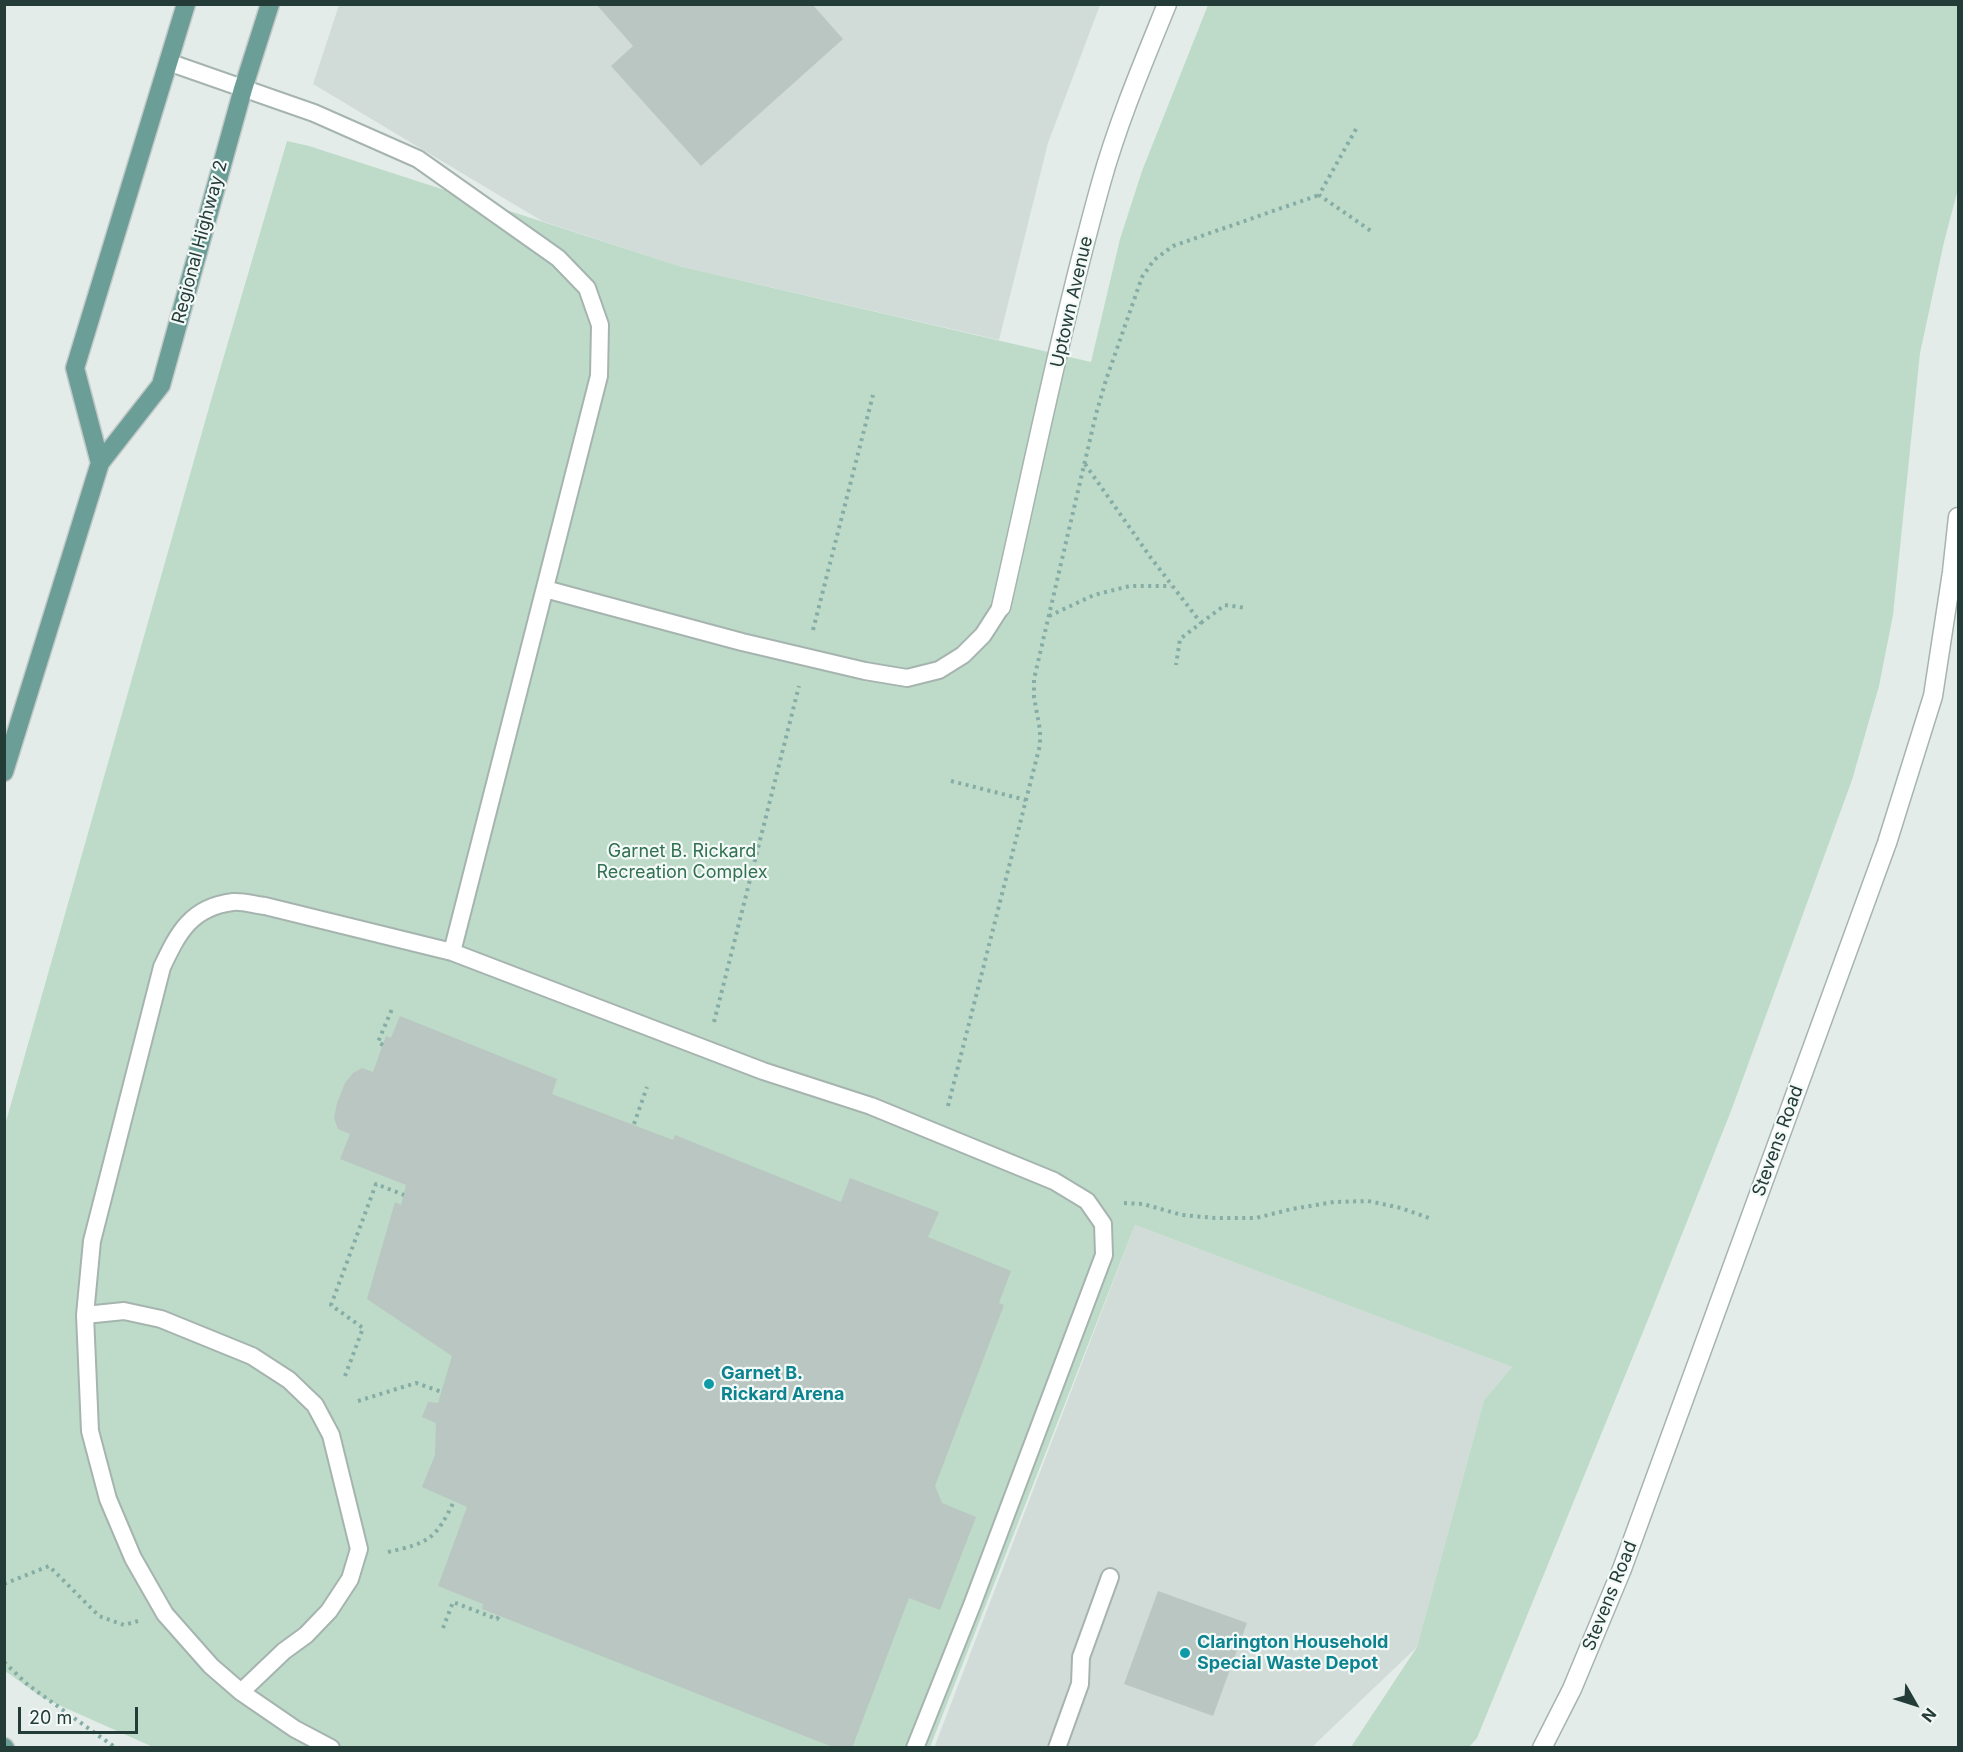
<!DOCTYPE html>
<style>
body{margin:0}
#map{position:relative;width:1963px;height:1752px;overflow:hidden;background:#e3ece9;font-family:Inter,sans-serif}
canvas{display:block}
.frame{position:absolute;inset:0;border:6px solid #243c38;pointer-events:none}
.north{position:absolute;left:1885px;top:1674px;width:60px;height:60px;-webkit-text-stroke:4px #f3f9f7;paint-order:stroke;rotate:129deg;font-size:16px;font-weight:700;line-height:24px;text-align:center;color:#243c38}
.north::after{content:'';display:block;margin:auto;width:21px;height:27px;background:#243c38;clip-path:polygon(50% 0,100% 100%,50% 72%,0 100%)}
.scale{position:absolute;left:18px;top:1707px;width:120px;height:27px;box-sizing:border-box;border:3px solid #243c38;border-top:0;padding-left:8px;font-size:18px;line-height:21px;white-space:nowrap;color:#243c38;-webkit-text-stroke:4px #f3f9f7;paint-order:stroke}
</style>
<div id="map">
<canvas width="1963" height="1752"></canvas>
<div class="frame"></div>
<div class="north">N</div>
<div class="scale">20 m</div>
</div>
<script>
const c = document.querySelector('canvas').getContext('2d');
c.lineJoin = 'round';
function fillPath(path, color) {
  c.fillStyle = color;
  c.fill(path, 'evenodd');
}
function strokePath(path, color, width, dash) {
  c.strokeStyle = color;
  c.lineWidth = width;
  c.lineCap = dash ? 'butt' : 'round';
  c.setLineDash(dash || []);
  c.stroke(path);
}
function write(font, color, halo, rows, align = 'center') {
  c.font = font + ' Inter,sans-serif';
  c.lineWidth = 4.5;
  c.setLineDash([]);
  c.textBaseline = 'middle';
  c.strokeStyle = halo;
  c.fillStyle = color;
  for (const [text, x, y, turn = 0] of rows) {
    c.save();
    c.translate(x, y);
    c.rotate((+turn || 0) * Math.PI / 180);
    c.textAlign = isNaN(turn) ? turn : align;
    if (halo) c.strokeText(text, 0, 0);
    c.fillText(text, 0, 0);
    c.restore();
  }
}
fillPath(new Path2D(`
 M339 5H1100L1048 143 999 340 679 266 542 221 313 84Z
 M1135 1225 1512 1367 1484 1400 1417 1647 1312 1747 934 1748Z`), '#d1dcd8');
fillPath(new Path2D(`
 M1208 5H1958V189L1944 242 1920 353 1893 615 1879 686 1852 780 1731 1111 1647 1322 1477 1738 1469 1747H1351L1417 1647 1484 1400 1512 1367 1135 1225 930 1747H153L43 1698 5 1671V1125L214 390 287 141 309 146 679 266 1091 362 1120 239 1142 171Z`), '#bedbc9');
fillPath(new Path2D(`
 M596 4H812L843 39 701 166 611 66 633 46Z
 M400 1016 557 1079 552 1094 673 1140 675 1135 841 1202 850 1178 939 1212 928 1237 1011 1271 999 1303 1004 1305 935 1486 942 1503 976 1517 940 1610 909 1598 852 1748H835L482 1609 483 1604 438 1586 467 1507 422 1487 435 1455 436 1423 422 1417 428 1402 438 1403 452 1356 367 1299 395 1202 401 1205 406 1185 340 1159 350 1134 338 1129 334 1118 337 1103 345 1083 353 1073 362 1068 373 1072 386 1036 391 1038Z
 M1158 1591 1247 1623 1213 1716 1124 1684Z`), '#b9c6c2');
const lane = new Path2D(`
 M168 62 314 113 418 159 558 258 587 288 600 325 599 376 452 952
 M545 589 742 642 865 671 907 678 939 670 963 655 983 635 1001 607
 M85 1315 124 1311 161 1319 252 1356 289 1380 315 1405 331 1435 359 1549 350 1579 329 1611 306 1635 284 1651 241 1692
 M331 1748 295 1729 241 1692 211 1666 165 1614 133 1558 108 1499 90 1431 85 1315 92 1241 162 967C178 933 191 907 233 902 243 901 255 905 265 906L452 952 763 1071 871 1106 1054 1181 1087 1201 1103 1224 1104 1255 972 1605 915 1748
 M1057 1748 1080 1684 1081 1657 1110 1577`);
const street = new Path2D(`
 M1001 607C1033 466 1062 323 1101 183 1118 122 1143 63 1167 4
 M1542 1748 1572 1689 1622 1569 1887 843 1933 696 1952 572 1958 517`);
const primary = new Path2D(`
 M100 463 75 368 186 4
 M4 772 100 463 161 385 243 89 270 4
 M4 1747 5 1748`);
strokePath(lane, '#a6b4b0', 20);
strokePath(street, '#a6b4b0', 21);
strokePath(primary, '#c2c8c7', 21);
strokePath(new Path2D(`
 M1356 129 1319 195 1371 231
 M1085 464 1151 558 1201 623 1180 639 1176 665
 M1049 616 1094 595 1130 586H1171
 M1201 623 1225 605 1246 608
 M813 630 873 395
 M951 781 1026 800
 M714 1022 799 686
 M383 1045 378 1042 392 1009
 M948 1106 1040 745V730L1034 697V679L1096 414 1106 380 1142 277 1154 260 1173 246 1319 195
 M634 1124 647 1087
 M1124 1203 1143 1204 1182 1215 1215 1218H1256L1292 1209 1334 1202 1368 1201 1401 1208 1429 1218
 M345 1376 363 1328 331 1305 376 1184 404 1195
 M358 1401 416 1383 442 1392
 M388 1552C429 1543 436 1539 454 1501
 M4 1584 49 1566 99 1616 124 1625 138 1621
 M443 1628 453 1602 497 1619 499 1616
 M4 1662 28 1685 116 1748`), '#86ada5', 4, [3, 4.5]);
strokePath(lane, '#fff', 16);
strokePath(street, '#fff', 18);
strokePath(primary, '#6b9e97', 18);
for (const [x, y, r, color] of [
 [709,1384,6,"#0f9aa8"],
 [1185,1653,6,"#0f9aa8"]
]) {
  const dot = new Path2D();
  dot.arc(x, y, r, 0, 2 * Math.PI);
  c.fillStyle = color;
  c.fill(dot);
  strokePath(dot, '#f3f9f7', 2);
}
write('18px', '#243c38', '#f3f9f7', [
 ["Regional Highway 2",200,242,-75],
 ["Uptown Avenue",1072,302,-77],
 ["Stevens Road",1778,1141,-70],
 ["Stevens Road",1610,1596,-68]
]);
write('18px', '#317050', '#f3f9f7', [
 ["Garnet B. Rickard",682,852],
 ["Recreation Complex",682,873]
]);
write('bold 18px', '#0d838f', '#f3f9f7', [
 ["Garnet B.",721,1374],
 ["Rickard Arena",721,1395],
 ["Clarington Household",1197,1643],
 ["Special Waste Depot",1197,1664]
], 'left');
</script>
